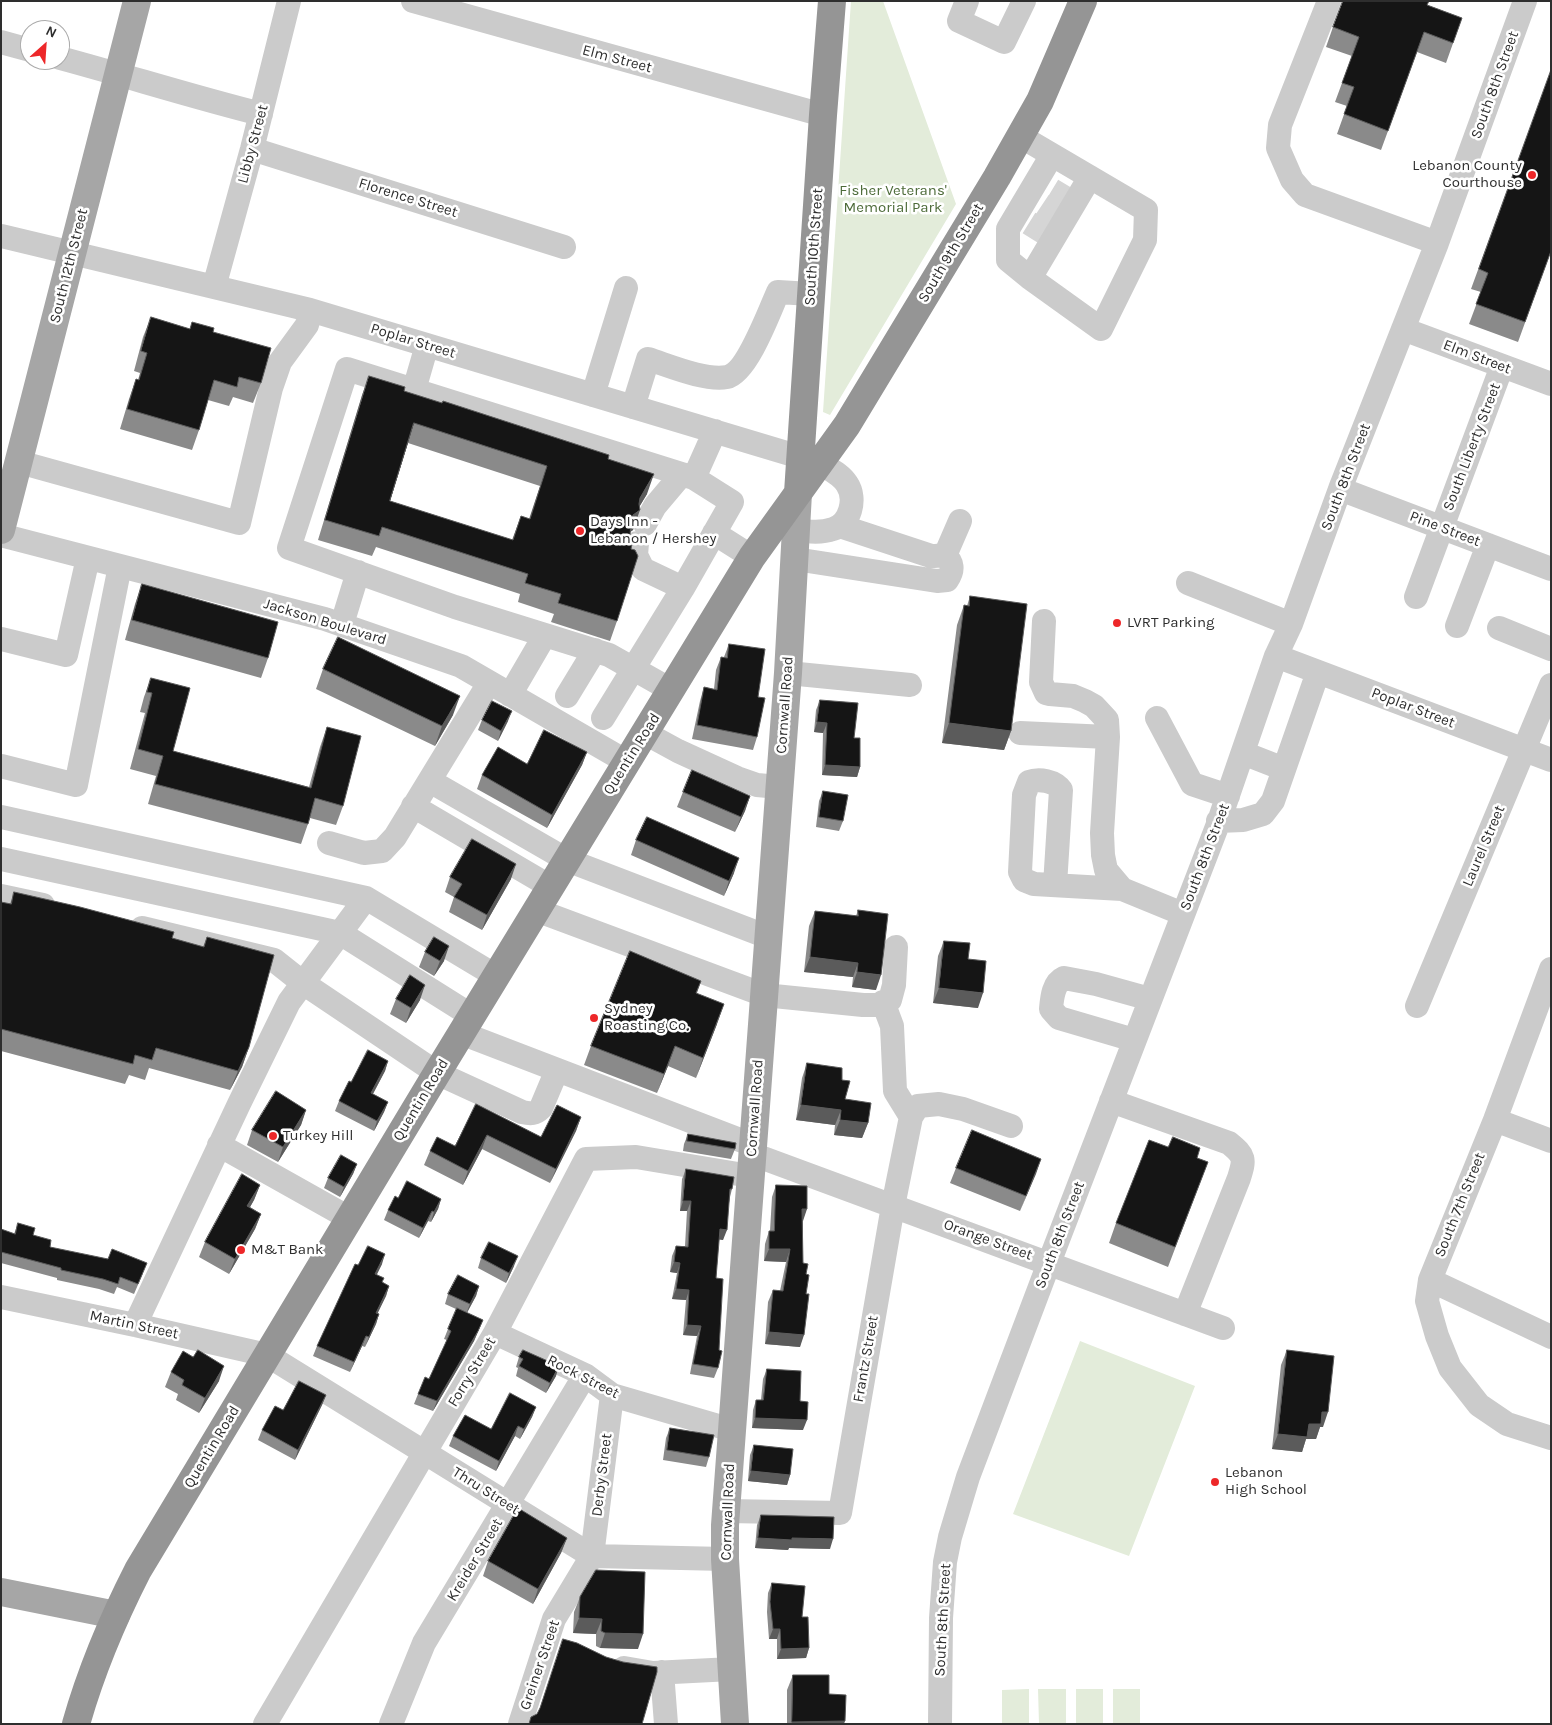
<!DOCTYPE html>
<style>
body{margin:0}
#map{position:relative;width:1552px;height:1725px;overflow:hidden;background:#fff;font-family:Karla,sans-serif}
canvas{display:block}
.frame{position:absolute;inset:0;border:2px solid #2e2e2e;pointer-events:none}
.north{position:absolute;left:20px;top:20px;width:50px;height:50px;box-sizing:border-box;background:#fff;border:1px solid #ababab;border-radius:50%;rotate:26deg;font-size:14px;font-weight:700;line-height:20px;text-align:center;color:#2e2e2e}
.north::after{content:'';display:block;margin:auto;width:18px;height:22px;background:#ed2729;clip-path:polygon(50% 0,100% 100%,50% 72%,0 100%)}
</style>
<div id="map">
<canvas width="1552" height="1725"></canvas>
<div class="frame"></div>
<div class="north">N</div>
</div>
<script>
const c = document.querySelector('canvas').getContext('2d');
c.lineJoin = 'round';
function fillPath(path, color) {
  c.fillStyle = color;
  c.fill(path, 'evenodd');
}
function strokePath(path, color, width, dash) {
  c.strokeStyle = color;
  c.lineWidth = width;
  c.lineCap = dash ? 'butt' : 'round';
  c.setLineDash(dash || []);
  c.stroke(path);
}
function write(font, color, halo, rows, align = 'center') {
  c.font = font + ' Karla,sans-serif';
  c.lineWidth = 5;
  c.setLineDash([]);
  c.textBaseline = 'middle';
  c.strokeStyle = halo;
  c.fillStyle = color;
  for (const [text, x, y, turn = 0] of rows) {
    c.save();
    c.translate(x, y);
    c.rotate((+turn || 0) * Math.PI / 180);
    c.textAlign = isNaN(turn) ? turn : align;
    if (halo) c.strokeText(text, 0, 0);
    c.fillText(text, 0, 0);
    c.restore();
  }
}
fillPath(new Path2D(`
 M851 1H883L956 204 830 415 823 412Z
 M1080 1341 1195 1386 1129 1556 1013 1514Z
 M1029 1689V1724H1002V1690Z
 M1038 1689H1066V1724H1039Z
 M1076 1689H1103V1724H1076Z
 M1113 1689H1140V1724H1113Z`), '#e3ecda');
strokePath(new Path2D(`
 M1052 190 1067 199
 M1042 205 1057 215
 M1029 223 1045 233`), '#d5d5d5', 24, [24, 12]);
strokePath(new Path2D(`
 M413 1 823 115
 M967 1 959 21 1004 42 1024 1
 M1329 1 1280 125 1278 148 1292 180 1305 195 1437 243
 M1 42 30 50
 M60 58C127 76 193 97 261 114
 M1020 136 1146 210 1145 240 1101 329 1030 278 1008 260V229L1052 155
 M252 149 564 247
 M1 236 310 310 820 463C829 469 841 474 847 484 857 499 850 524 833 529 816 535 796 530 779 525
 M1030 278 1090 177
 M214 287 252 149 289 1
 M1403 329 1551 384
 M414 390 427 345
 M593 395 626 288
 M633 407 648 359C670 366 705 381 727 377 747 373 770 310 778 292L811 294
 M19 462 239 523 271 388 280 362 307 325 310 310
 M1340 489 1551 569
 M645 524 655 506 682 474
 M840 526 931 556C938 556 942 556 947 551L960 521
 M714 533 752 557
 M1 535 325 619 461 666 627 762
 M637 543 636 555 643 569 683 588
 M795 559 937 581 947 580C954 570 953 562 944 555
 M1188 583 1291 624
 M1416 597 1502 366
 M1044 621 1041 682 1046 693 1050 694 1073 696 1085 701 1094 706 1107 720 1108 737 1102 833 1103 855 1106 870 1122 889 1183 914
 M342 624 358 572
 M1457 626 1488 545
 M1499 628 1551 649
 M1 639 66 655 88 558
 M1276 656 1551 760
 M788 673 910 685
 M671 690 609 655 455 607 289 548 347 369 694 478 715 431
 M510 695 545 635
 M567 696 595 650
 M603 718 683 588 732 502 694 478
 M1157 718 1192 784 1228 796
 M645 733 678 751 737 778 757 785 779 787
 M1020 733 1108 737
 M1243 753 1284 769
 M1 766 76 785 120 566
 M430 781 567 860 768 937
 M413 806 551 887
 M1 817 366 898 496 976
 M1218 821 1243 820 1263 814 1273 801 1318 672
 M329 843 364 853 382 851 395 837 489 683
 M1 859 340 933 472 1016
 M1055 885 1061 790C1055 781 1039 778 1029 782L1024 795 1020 872 1024 880 1034 884 1122 889
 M1 896 43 905
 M536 910 764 995 863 1005H877L890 1000 894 985 896 947
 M142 928 274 960 303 983 437 1073 522 1112C531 1114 535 1114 541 1108L557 1070
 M1551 969 1495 1120 1430 1280 1427 1301 1437 1336 1450 1368 1479 1405 1507 1424 1551 1438
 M883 1002 892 1026 895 1091 911 1117
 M1417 1006 1551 685
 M461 1033 753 1145
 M1134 1040 1059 1018 1051 1009C1052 998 1053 983 1064 978L1096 984 1150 999
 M1111 1101 1229 1143C1245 1156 1245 1159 1239 1178L1185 1314
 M1495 1120 1551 1141
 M219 1145 349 1218
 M752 1154 1223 1328
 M1430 1280 1551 1337
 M1 1297 135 1325 267 1355 592 1556 725 1559
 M135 1325 239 1104 289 1002 366 898
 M495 1333 585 1375 612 1395 732 1430
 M726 1511 840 1513 893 1206 911 1117 918 1106 939 1104 963 1109 1011 1126
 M624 1668 653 1673 732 1669
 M662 1672 666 1724
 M265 1724 495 1333 586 1159 636 1157 750 1176
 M391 1724 424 1643 585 1375
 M520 1724 554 1619 592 1556 612 1395
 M940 1724 941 1618 945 1562 950 1537 968 1477 1049 1263 1218 824 1276 656 1291 624 1340 489 1437 243 1525 1`), '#cbcbcb', 24);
strokePath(new Path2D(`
 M1 530 137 1
 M1 1592 116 1615
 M735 1724 725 1559V1525L788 673 798 493`), '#a6a6a6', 28);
strokePath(new Path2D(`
 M798 493 823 115 832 1
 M76 1724C91 1671 113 1619 138 1570L437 1073 752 557 847 425 997 177 1040 101 1083 1`), '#959595', 28);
fillPath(new Path2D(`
 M1427 5 1462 18 1446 63 1417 52 1381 150 1337 134 1347 106 1335 102 1352 56 1326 47 1333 27Z
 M1551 70V251L1518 342 1469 324 1481 292 1471 289Z
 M151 317 190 329 192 322 213 332 261 383 253 403 233 397 229 406 208 400 199 430 192 450 120 429 129 399 136 379 138 380 140 373 134 371 143 337Z
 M369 376 404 391 608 459 647 494 639 507 633 530 630 532 631 549 617 621 610 641 551 622 554 614 518 602 520 594 376 547 372 556 318 540 362 395ZM408 443 540 486 529 519 521 516 512 540 390 501Z
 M142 584 268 658 261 678 125 640 135 604Z
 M970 596 1011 731 1004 750 942 743 957 625 964 605 967 606Z
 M729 644 758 697 757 737 753 750 692 739 700 701 704 687 714 689 716 670 721 657H724Z
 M323 669 453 715 435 746 316 689Z
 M151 678 173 751 309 787 320 747 327 727 343 806 336 825 310 818 301 844 148 804 156 776 130 769 145 713 140 712 144 697Z
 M820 700 854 738 860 767 857 777 822 775 823 733 814 732 816 710Z
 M482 720 508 721 498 741 478 730Z
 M587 752 582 765 547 828 477 789 482 775 527 764Z
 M823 791 843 821 839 831 816 827 819 801Z
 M683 792 750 796 745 811 735 832 677 807Z
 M636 840 734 873 724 896 631 855Z
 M450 877 511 879 482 930 449 912 454 897 445 892Z
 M14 892 203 947 207 937 249 1047 242 1067 230 1090 149 1068 145 1080 129 1075 125 1084 1 1051V902L10 904Z
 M858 910 876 990 852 987 853 977 804 972 809 926 815 911 856 916Z
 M944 941 968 959 978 1008 933 1003 938 956Z
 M425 952 444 961 434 976 419 967Z
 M701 981 697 993 717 1024 696 1078 668 1066 657 1093 584 1065 591 1046Z
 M396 999 420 1000 406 1023 390 1014Z
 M388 1061 385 1071 373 1094 388 1102 384 1112 374 1131 335 1111 339 1101 351 1082Z
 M807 1063 842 1080 845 1099 868 1123 862 1138 834 1135 835 1125 796 1120 802 1078Z
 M476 1104 541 1137 581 1117 576 1131 550 1183 482 1149 463 1185 424 1165 430 1151 455 1146Z
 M306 1110 301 1125 278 1162 247 1145 252 1130Z
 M688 1134 735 1149 731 1159 683 1151 684 1144Z
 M1168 1147 1208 1162 1168 1267 1109 1243 1116 1223Z
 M1041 1159 1020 1211 950 1183 956 1168Z
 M357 1164 353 1174 340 1197 324 1188 328 1178Z
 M686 1169 732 1189 730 1197 723 1240 719 1239 716 1278 718 1368 714 1378 690 1374 697 1336 683 1335 686 1300 672 1299 677 1273 670 1272 672 1256 676 1246H685L687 1211H680L682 1179Z
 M260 1185 254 1200 250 1207 261 1214 255 1229 229 1274 199 1257 205 1242Z
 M776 1185 803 1221V1263L806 1274V1294L800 1347 765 1344 768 1302 773 1290 780 1291 786 1262 764 1261 765 1244 769 1231H770L772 1197Z
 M398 1198 441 1199 438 1209 431 1222 428 1221 419 1238 384 1220 388 1210Z
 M18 1223 33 1235 50 1247 143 1273 134 1294 117 1287 114 1294 99 1289 57 1280V1278L1 1263V1229L14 1234Z
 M481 1258 514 1266 506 1283 478 1268Z
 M382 1264 377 1274 382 1282 389 1286 386 1296 377 1313 379 1314 376 1324 365 1347 362 1346 350 1372 313 1356 317 1346 358 1265Z
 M479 1286 476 1296 467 1313 483 1320 474 1341 433 1411 414 1404 418 1394 429 1379 447 1340 444 1339 456 1309 445 1304 448 1294Z
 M1287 1350 1323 1427H1320L1316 1439H1306L1302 1452 1272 1449 1281 1365Z
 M193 1357 219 1381 199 1413 176 1400 178 1394 165 1387 171 1372Z
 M519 1357 556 1376 546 1393 516 1376 518 1368 516 1367Z
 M767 1369 800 1401 803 1430 752 1428 753 1410 756 1400H761L763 1379Z
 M326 1395 322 1405 295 1460 258 1440 262 1430 283 1410Z
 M536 1407 532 1417 520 1439 515 1436 496 1471 449 1446 453 1436 491 1429Z
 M670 1428 709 1457 706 1467 663 1460 666 1438Z
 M754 1445 790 1475 787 1485 748 1481 750 1455Z
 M761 1515 830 1549 789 1548 788 1550 755 1548 757 1525Z
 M567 1538 561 1553 533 1604 483 1576 488 1561Z
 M772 1583 802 1617 809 1648 806 1658 777 1659V1639H769L767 1612 768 1593Z
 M580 1597 638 1649 600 1648 596 1646V1634L573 1633 574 1612Z
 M563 1639 642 1724H529L531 1717 537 1714 539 1711Z
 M793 1675 829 1694 844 1724H787V1690Z`), '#8a8a8a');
fillPath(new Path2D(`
 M654 474 647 494 635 514 640 510 633 530 626 535 623 541 640 498Z
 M460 696 453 715 435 746 442 726Z
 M512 711 508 721 498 741 501 731Z
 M817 722 827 723 823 733 814 732Z
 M949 723 1011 731 1004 750 942 743Z
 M587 752 582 765 547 828 552 815Z
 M825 765 860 767 857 777 822 775Z
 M750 796 745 811 735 832 741 817Z
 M739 858 734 873 724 896 729 881Z
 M516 864 511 879 482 930 487 915Z
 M449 946 444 961 434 976 440 961Z
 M810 957 858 963 853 977 804 972Z
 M857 972 881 975 876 990 852 987Z
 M425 985 420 1000 406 1023 411 1008Z
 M939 988 983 993 978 1008 933 1003Z
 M724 1004 717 1024 696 1078 703 1058Z
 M675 1046 668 1066 657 1093 664 1074Z
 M249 1047 242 1067 230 1090 238 1071Z
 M388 1061 385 1071 368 1103 371 1093Z
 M388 1102 384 1112 374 1131 377 1121Z
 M801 1105 841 1110 835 1125 796 1120Z
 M306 1110 301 1125 278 1162 283 1147Z
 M581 1117 576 1131 550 1183 556 1169Z
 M840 1120 868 1123 862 1138 834 1135Z
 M487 1135 482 1149 463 1185 468 1171Z
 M1041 1159 1036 1174 1020 1211 1026 1196Z
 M357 1164 353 1174 340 1197 344 1187Z
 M260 1185 254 1200 242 1221 247 1206Z
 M441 1199 438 1209 431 1222 434 1212Z
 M683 1201H691L687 1211H680Z
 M802 1209H807L803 1221H798Z
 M432 1211 428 1221 419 1238 423 1228Z
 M261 1214 255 1229 229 1274 235 1259Z
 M720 1229 727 1230 723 1240 716 1239Z
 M769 1249H790L786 1262 764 1261Z
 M385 1254 382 1264 372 1284 375 1274Z
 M518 1256 514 1266 506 1283 509 1273Z
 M674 1262 680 1263 677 1273 670 1272Z
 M389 1286 386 1296 373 1323 376 1313Z
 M479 1286 476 1296 466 1314 470 1304Z
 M676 1289 689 1290 686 1300 672 1299Z
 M379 1314 376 1324 365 1347 369 1337Z
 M483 1320 474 1341 433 1411 437 1401Z
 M687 1325 701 1326 697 1336 683 1335Z
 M769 1332 804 1335 800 1347 765 1344Z
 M366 1336 362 1346 350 1372 354 1362Z
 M224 1366 219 1381 199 1413 205 1398Z
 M559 1366 556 1376 546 1393 550 1383Z
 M326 1395 322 1405 295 1460 298 1450Z
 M536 1407 532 1417 520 1439 524 1429Z
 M1322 1412H1328L1323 1427H1320L1316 1439H1306L1302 1452 1272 1449 1278 1434 1309 1424Z
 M755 1418 807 1420 803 1430 752 1428Z
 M518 1426 515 1436 496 1471 499 1461Z
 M751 1471 790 1475 787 1485 748 1481Z
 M567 1538 561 1553 533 1604 538 1589Z
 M758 1538H792L833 1539 830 1549 789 1548 788 1550 755 1548Z
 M579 1618 602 1619 596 1634 573 1633Z
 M773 1629H780L777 1639H769Z
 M605 1633 643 1634 638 1649 600 1648Z
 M809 1648 806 1658 777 1659 781 1649Z
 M845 1721 844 1724H791L792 1722Z`), '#5b5b5b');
const building = new Path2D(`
 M1343 1H1429L1427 5 1462 18 1453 43 1424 32 1388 131 1344 114 1354 87 1342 83 1359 37 1333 27Z
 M1551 70V251L1525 322 1476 304 1488 273 1479 269Z
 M151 317 190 329 192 322 214 328 213 332 271 348 261 383 239 377 237 387 214 380 199 430 127 409 136 379 139 380 147 353 141 351Z
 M369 376 405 387 404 391 442 403 443 401 609 455 608 459 654 474 640 498 639 504 640 510 633 515 631 522 630 535 632 544 631 549 635 550 638 556 617 621 558 603 561 594 525 583 528 574 382 527 379 536 325 520ZM414 423 547 466 530 519 521 516 513 540 390 501Z
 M142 584 278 622 268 658 132 620Z
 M970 596 1027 604 1011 731 949 723 964 605 969 606Z
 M338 637 460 696 442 726 323 669Z
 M729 644 765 649 758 697 765 698 757 737 697 725 704 687 717 690 721 657 727 658Z
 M151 678 190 688 173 751 311 788 327 727 361 736 343 806 315 798 308 824 155 784 163 756 138 749 152 693 147 692Z
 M820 700 858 703 854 738H860V767L825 765 827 723 817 722Z
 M492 701 512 711 501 731 482 720Z
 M544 730 587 752 552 815 482 775 498 747 527 764Z
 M692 770 750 796 741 817 683 792Z
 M823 791 848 795 843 821 819 817Z
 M647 817 739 858 729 881 636 840Z
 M472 839 516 864 487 915 454 897 462 884 450 877Z
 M14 892 80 907 174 932 172 938 204 947 207 937 274 955 249 1047 238 1071 156 1048 152 1060 135 1055 133 1064 1 1029V902L11 904Z
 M858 910 888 914 881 975 857 972 858 963 810 957 815 911 858 916Z
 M434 937 449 946 440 961 425 952Z
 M944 941 970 943 968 959 986 961 983 993 939 988Z
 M630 951 701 981 696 993 724 1004 703 1058 675 1046 664 1074 591 1046Z
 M410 975 425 985 411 1008 396 999Z
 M368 1050 388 1061 371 1093 388 1102 377 1121 339 1101 349 1081 351 1082Z
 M807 1063 842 1068V1080L850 1081 845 1099 871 1103 868 1123 840 1120 841 1110 801 1105Z
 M276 1091 306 1110 283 1147 252 1130Z
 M476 1104 541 1137 557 1105 581 1117 556 1169 487 1135 468 1171 430 1151 437 1137 455 1146Z
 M972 1130 1041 1159 1026 1196 956 1168Z
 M688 1134 736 1143 735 1149 687 1141Z
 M1173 1137 1200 1148 1197 1158 1208 1162 1175 1247 1116 1223 1149 1140 1168 1147Z
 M341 1155 357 1164 344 1187 328 1178Z
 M686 1169 734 1177 732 1189H730L727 1230 720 1229 716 1278 723 1279 719 1350 722 1351 718 1368 693 1364 701 1326 687 1325 689 1290 676 1289 680 1263 674 1262 676 1246 688 1247 691 1201H683Z
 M242 1174 260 1185 247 1206 261 1214 235 1259 205 1242Z
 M407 1181 441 1199 434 1212 432 1211 423 1228 388 1210 395 1196 398 1198Z
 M776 1185 807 1186V1209H802L803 1263 808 1264 806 1274 809 1275 806 1294H809L804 1335 769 1332 773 1290 783 1291 790 1249H769V1231H774Z
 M18 1223 35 1228 33 1235 51 1240 50 1247 108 1259 112 1249 147 1263 138 1284 120 1277 118 1284 103 1279 61 1270V1268L1 1252V1229L15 1234Z
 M489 1242 518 1256 509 1273 481 1258Z
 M368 1246 385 1254 375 1274 384 1278 382 1282 389 1286 376 1313 379 1314 369 1337 366 1336 354 1362 317 1346 355 1264 358 1265Z
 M458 1275 479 1286 470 1304 448 1294Z
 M457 1308 483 1320 478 1331 437 1401 418 1394 425 1377 429 1379 451 1331 448 1329Z
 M198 1350 224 1366 205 1398 182 1385 184 1380 171 1372 183 1351 193 1357Z
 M523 1350 559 1366 550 1383 519 1366 523 1359 519 1357Z
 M1287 1350 1334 1356 1328 1412H1322L1321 1424H1309L1307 1437 1278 1434Z
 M767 1369 801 1371 800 1401 808 1402 807 1420 755 1418 756 1400H763Z
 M299 1381 326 1395 298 1450 262 1430 275 1406 283 1410Z
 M510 1393 536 1407 524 1429 518 1426 499 1461 453 1436 465 1415 491 1429Z
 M670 1428 714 1435 709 1457 667 1450Z
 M754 1445 793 1449 790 1475 751 1471Z
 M518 1508 567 1538 538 1589 488 1561Z
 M761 1515 834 1517 833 1539 792 1538V1540L758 1538Z
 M596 1570 645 1572 643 1634 605 1633 601 1631 602 1619 579 1618 580 1597Z
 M772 1583 805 1586 802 1617H808L809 1648 781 1649 780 1629H773L770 1602Z
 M563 1639 577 1643 606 1657 623 1662 657 1667V1672L642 1724H529L531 1717 537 1714 540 1708Z
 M793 1675H829V1694L846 1695 845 1721 792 1722Z`);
fillPath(building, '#151515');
strokePath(building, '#5b5b5b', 1);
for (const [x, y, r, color] of [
 [1532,175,5,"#ed2729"],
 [580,531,5,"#ed2729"],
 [1117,623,5,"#ed2729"],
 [594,1018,5,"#ed2729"],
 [273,1136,5,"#ed2729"],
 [241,1250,5,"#ed2729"],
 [1215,1482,5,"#ed2729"]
]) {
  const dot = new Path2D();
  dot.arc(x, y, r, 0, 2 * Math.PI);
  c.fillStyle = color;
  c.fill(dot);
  strokePath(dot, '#fff', 2);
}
write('15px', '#2e2e2e', '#fff', [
 ["Elm Street",617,59,15],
 ["South 8th Street",1495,85,-70],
 ["Libby Street",253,144,-75],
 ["Florence Street",408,198,17],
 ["South 10th Street",814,247,-86],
 ["South 9th Street",951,253,-59],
 ["South 12th Street",69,266,-76],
 ["Poplar Street",413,341,17],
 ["Elm Street",1477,357,21],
 ["South Liberty Street",1472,447,-69],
 ["South 8th Street",1346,477,-69],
 ["Pine Street",1445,529,21],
 ["Jackson Boulevard",325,622,17],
 ["Cornwall Road",785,705,-86],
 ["Poplar Street",1413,708,21],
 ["Quentin Road",632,754,-58],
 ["Laurel Street",1484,846,-67],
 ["South 8th Street",1205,857,-69],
 ["Quentin Road",421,1100,-59],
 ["Cornwall Road",755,1108,-86],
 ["South 7th Street",1460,1205,-68],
 ["South 8th Street",1060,1235,-69],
 ["Orange Street",988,1240,20],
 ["Martin Street",134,1325,12],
 ["Frantz Street",866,1359,-80],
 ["Forry Street",472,1372,-59],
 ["Rock Street",583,1377,27],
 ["Quentin Road",212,1447,-59],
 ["Derby Street",602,1475,-83],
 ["Thru Street",486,1491,32],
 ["Cornwall Road",728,1512,-88],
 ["Kreider Street",475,1560,-59],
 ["South 8th Street",943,1620,-87],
 ["Greiner Street",540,1665,-71]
]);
write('15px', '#2e2e2e', '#fff', [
 ["Lebanon County",1522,166,"right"],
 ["Courthouse",1522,183,"right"],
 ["Days Inn -",590,522],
 ["Lebanon / Hershey",590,539],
 ["LVRT Parking",1127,623],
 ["Sydney",604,1009],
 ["Roasting Co.",604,1026],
 ["Turkey Hill",283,1136],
 ["M&T Bank",251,1250],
 ["Lebanon",1225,1473],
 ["High School",1225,1490]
], 'left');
write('15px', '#4d6b39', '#fff', [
 ["Fisher Veterans'",893,191],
 ["Memorial Park",893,208]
]);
</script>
